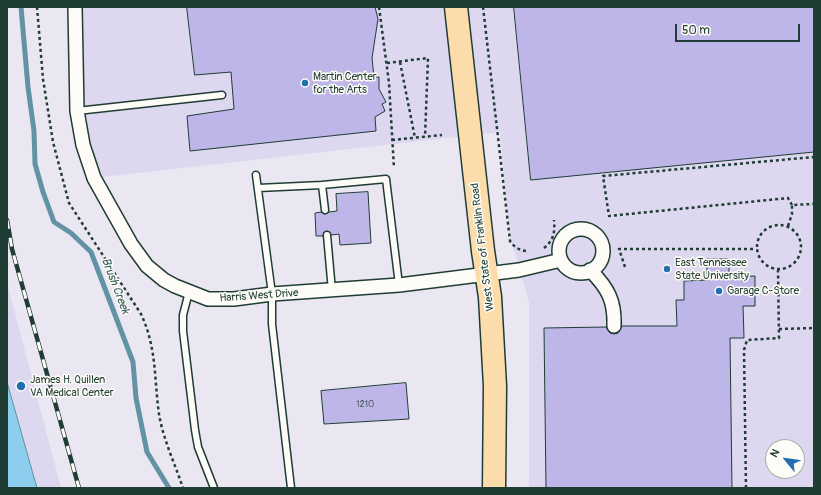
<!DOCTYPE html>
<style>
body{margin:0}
#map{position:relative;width:821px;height:495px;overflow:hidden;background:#eae7f2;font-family:Pangolin,sans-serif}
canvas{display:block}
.frame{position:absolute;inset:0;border:8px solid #1f3d34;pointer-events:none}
.north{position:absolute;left:765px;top:439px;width:40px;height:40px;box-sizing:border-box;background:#fdfcf7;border:1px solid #a4b0a9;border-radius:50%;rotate:299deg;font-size:11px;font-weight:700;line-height:16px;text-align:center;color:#1f3d34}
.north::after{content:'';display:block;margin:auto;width:14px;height:18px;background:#1f6fb2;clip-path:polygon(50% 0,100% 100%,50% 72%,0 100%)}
.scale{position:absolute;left:675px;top:24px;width:125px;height:18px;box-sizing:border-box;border:2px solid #1f3d34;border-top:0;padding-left:5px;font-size:12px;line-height:14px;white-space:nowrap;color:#1f3d34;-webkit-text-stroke:3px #fdfcf7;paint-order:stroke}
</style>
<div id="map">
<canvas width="821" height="495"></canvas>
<div class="frame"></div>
<div class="north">N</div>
<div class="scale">50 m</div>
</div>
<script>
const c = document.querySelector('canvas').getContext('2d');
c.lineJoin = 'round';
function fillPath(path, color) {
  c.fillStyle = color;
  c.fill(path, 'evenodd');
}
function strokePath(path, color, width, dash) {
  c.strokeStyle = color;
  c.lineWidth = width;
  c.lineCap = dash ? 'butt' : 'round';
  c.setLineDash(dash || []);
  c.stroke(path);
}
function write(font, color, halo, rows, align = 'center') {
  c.font = font + ' Pangolin,sans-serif';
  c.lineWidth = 3;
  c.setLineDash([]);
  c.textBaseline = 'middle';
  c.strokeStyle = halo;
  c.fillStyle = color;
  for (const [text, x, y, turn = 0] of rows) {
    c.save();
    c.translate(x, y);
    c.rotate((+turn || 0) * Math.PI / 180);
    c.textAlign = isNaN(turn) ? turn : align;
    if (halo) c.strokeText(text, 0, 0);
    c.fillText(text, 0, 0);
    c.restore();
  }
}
fillPath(new Path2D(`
 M75 7H814V488H529V302L510 237 500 132 94 178 83 145ZM773 447H797V471H773Z
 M7 283 61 488H7Z`), '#ddd8ef');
const water = new Path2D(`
 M7 382 37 488H7Z`);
fillPath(water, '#8dcdee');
strokePath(water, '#6193a4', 1);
strokePath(new Path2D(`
 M21 7 28 87 34 131 35 164 43 192 54 222 71 233 91 252 133 362 136 398 147 452 169 488`), '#6193a4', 5);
const building = new Path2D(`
 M187 7H375L378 19 372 58 374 77H379V89L386 102 382 104 385 111 375 117 376 131 190 151 187 116 234 109 231 72 195 75Z
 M514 7H814V152L531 180Z
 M368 192 371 243 340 245 339 234 332 235 327 231 324 232 323 236H316L315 213 321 212 325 214 329 212 337 211 336 194Z
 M707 259H729V277L755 276V306H743L744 338H730L732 488H546L544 328 606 327 610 333 614 334 618 333 622 326H677L676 300H684V281L707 280Z
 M406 383 409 419 324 424 321 391Z`);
fillPath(building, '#beb6e8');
strokePath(building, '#1f3d34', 1);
const lane = new Path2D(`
 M77 111 222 95
 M256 175 272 294V324L291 488
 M322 185 325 210
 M258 188 322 185 386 179 399 285
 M327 235 332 291
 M189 292 183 315V331L195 430 198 447 214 488`);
const street = new Path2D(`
 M75 7 77 111 83 145 94 178 131 244 147 266 164 280 175 286 208 299H234L272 294 399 285 519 270 561 260
 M559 251a22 22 0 1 1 44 0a22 22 0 1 1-44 0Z
 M590 270C608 288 615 301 614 326`);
const highway = new Path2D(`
 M456 7 483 251 490 297 495 386 494 488`);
strokePath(lane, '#1f3d34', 9);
strokePath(street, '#1f3d34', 16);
strokePath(highway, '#1f3d34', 25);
strokePath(new Path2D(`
 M37 7 43 79 53 142 69 203 141 314C157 348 154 379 159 414 163 439 175 464 183 488
 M379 7 389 83 394 168
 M483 7 510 241C514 247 520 251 528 251
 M400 62 415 138
 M387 63 428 58 425 137
 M392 140 442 135
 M792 205 788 198 609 216 603 176 814 157
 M757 247a22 22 0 1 1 44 0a22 22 0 1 1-44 0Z
 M788 226 792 214V205L814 204
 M544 248C554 240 555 232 554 220
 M625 267 619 249H755
 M779 329 814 328
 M746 488 744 350 747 340 779 338 778 270`), '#1f3d34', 2.5, [3, 3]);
strokePath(lane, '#fdfcf7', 6);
strokePath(street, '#fdfcf7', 13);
strokePath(highway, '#fddcac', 22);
const rail = new Path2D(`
 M7 220 12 249 79 488`);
strokePath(rail, '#1f3d34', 4.5);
strokePath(rail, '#fdfcf7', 3, [9]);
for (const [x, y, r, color] of [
 [305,83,4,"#1f6fb2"],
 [667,269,4,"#1f6fb2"],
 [719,291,4,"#1f6fb2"],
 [21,386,5,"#1f6fb2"]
]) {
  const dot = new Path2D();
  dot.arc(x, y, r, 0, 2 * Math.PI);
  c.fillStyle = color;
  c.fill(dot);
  strokePath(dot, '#fdfcf7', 1.5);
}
write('9px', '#475b61', null, [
 ["1210",365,405]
]);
write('11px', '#1f3d34', '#fdfcf7', [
 ["Martin Center",313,77],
 ["for the Arts",313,90],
 ["East Tennessee",675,263],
 ["State University",675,276],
 ["Garage C-Store",727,291],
 ["James H. Quillen",30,380],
 ["VA Medical Center",30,393]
], 'left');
write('11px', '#1f3d34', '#fdfcf7', [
 ["West State of Franklin Road",483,247,-97],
 ["Harris West Drive",259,296,-4]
]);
write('italic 12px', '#3a6162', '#fdfcf7', [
 ["Brush Creek",115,286,69]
]);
</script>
